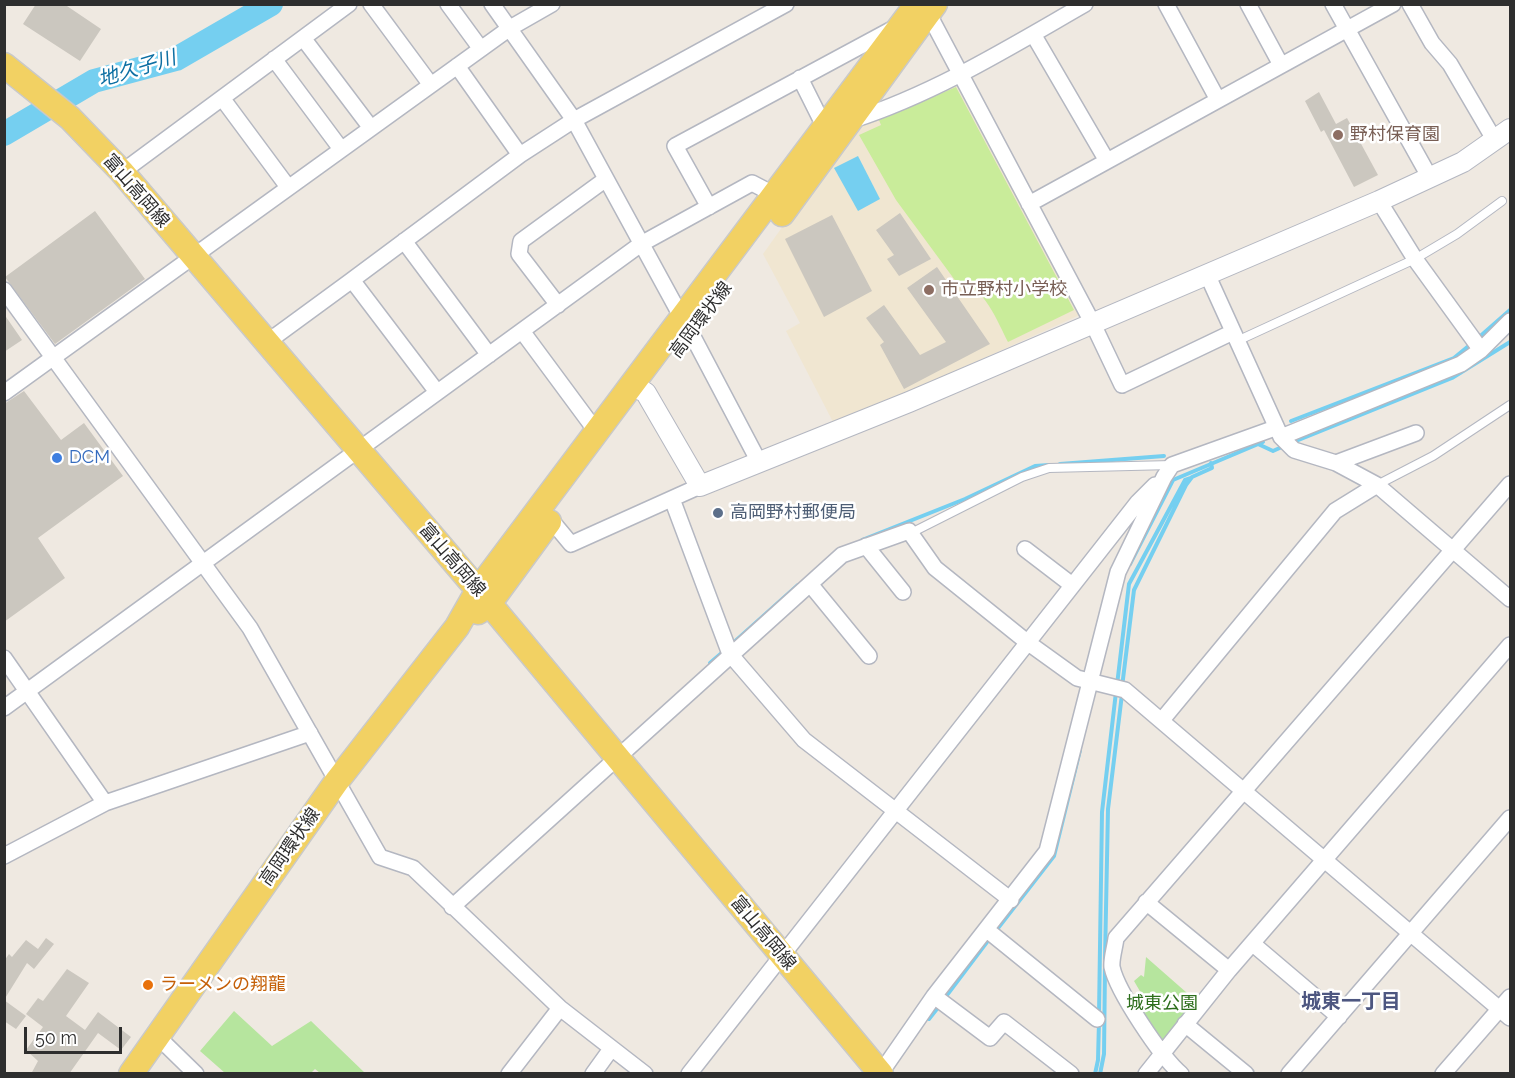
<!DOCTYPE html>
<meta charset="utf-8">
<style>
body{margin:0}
#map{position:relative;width:1515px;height:1078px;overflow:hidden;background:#efe9e1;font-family:Raleway,sans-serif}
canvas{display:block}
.frame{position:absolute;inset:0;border:6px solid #2e2e2e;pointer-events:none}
.scale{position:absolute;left:24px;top:1027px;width:98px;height:27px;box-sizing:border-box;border:3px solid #2e2e2e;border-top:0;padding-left:8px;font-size:18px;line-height:21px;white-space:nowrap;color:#2e2e2e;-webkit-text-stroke:4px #fff;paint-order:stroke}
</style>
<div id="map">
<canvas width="1515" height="1078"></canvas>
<div class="frame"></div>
<div class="scale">50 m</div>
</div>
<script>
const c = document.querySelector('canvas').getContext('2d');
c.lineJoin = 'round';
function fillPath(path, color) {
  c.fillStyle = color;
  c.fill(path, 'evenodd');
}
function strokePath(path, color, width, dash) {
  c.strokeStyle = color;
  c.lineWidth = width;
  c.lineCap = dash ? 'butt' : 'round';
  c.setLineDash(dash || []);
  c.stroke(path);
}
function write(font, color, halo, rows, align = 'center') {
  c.font = font + ' Raleway,"Noto Sans JP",sans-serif';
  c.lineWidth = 5;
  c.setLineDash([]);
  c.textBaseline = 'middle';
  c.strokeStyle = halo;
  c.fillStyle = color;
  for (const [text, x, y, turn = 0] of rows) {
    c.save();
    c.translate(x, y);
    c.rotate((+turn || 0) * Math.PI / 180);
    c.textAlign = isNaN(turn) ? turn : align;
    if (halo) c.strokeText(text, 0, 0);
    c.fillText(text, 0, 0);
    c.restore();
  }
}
fillPath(new Path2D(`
 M956 85 1082 314 904 394 833 422 786 331 800 323 763 254 850 132Z`), '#f0e6d1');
fillPath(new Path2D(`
 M1146 957 1195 1000 1156 1050 1127 1011 1141 993 1134 981 1141 975 1144 977Z
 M234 1011 272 1046 311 1021 365 1073H320L315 1069 311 1073H225L200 1051Z`), '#b6e59e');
fillPath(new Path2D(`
 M956 87 1074 310 1008 342C998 323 983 282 957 283L896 200 859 135 881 125 879 120Z`), '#c9ec9a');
fillPath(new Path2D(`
 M858 156 880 199 858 211 834 168Z`), '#75cff0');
strokePath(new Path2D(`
 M1477 339 1510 310
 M1291 421 1454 358 1471 344
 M1291 443 1452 378 1510 342
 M1258 444 1273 451 1284 446
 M1060 464 1164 456
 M862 540 965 499 1035 466 1049 465
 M1130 564 1173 480 1263 442
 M732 644 798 585
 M710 663 724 651
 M1117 685 1129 584 1185 480 1191 478
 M1122 687 1134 590 1186 485 1192 477 1212 468 1211 463
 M995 932 1054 856 1080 750
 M1105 959 1108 809 1122 694
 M944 999 990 938
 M1099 1014 1102 812 1116 692
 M929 1019 940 1005
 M1095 1074 1098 1060 1099 1021
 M1100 1074 1104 1054 1105 967`), '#75cff0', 4);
strokePath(new Path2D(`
 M4 134 94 81 176 59 271 4`), '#75cff0', 24);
fillPath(new Path2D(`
 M36 4H64L101 29 80 61 23 24Z
 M1319 92 1336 124 1347 118 1378 175 1354 187 1324 130 1321 132 1305 101Z
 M95 211 145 279 55 344 5 277Z
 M900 213 931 259 899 276 887 259 894 255 876 230Z
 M832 215 872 291 824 317 785 239Z
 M937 267 990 344 904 389 880 345 884 342 866 318 884 305 920 355 946 342 907 288Z
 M4 314 22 340 4 352Z
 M24 391 61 440 84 423 123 476 38 538 65 578 4 622V404Z
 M46 938 54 944 34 969 27 963 4 1000V961L9 954 12 957 26 940 38 949Z
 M67 969 89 983 66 1016 85 1030 98 1012 131 1037 121 1050 98 1033 69 1074H31L38 1061 26 1050 43 1027 26 1014 38 998 43 1001Z
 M4 1000 26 1016 16 1029 4 1021Z`), '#cbc7bf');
const service = new Path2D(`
 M1237 341 1415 259 1457 234 1502 201
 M1377 485 1433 456 1510 405
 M911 533 1022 477 1049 468 1172 465`);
const minor = new Path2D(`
 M371 4 431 85
 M448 4 481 49
 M492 4 574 120 682 318
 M1166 4 1218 100
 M1248 4 1281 65
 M1333 4 1430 178
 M1410 4 1432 43 1450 64 1495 141
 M925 7 1093 324 1122 385 1233 332
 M1033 34 1107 161
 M303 38 371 128
 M274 59 341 149
 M457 66 520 155 574 120 786 4
 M800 78 825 128
 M222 98 288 187
 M853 120C936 93 1010 47 1085 4
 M122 172 349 4
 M1379 201 1415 259 1481 350
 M1029 204 1393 4
 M709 207 675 146 896 27
 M404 241 489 355
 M1207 274 1281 437 1294 450 1336 463 1377 485 1510 599
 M4 290 250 628 380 857 413 868 560 1008 645 1074
 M558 305 519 254 521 241 606 179
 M522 331 596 431
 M691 333 759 462
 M266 343 352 280
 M437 392 352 280 520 155
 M4 393 510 28 552 4
 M1281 437 1461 364 1481 350 1510 321
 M1336 463 1416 433
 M672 499 730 654 804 740 1011 900
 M551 520 571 544 700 486
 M866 546 903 592
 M1025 549 1072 585
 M810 584 869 656
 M4 658 105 803
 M4 708 641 244 752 183 775 195
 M1162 720 1335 511 1377 485
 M4 856 105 803 310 733
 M1146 902 1229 970
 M452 907 842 555 909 531 935 568 1027 642 1077 678 1125 690 1510 1018
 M987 930 1097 1019
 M1253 944 1339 1017
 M934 996 990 1038 1004 1022 1071 1074
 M1185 1024 1246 1074
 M158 1037 196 1074
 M509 1074 560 1008
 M593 1074 611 1049
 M689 1074 1138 502 1155 485
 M880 1074 934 996 1047 851 1118 572 1164 477 1172 465 1275 428
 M1146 1074 1229 970 1510 645
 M1181 1074C1161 1057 1117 991 1112 967 1111 959 1115 947 1116 938L1510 484
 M1289 1074 1510 818
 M1443 1074 1510 997`);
const tertiary = new Path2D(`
 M632 384 646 393 700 486 909 402 1379 201 1463 162 1510 129`);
const primary = new Path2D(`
 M4 65 70 118 122 172 478 590 881 1074
 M782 214 935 4
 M478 612 489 604 549 522
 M131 1074 337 781 457 627 478 590 917 4`);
strokePath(service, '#b4b7c1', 10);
strokePath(minor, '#b4b7c1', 18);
strokePath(tertiary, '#b4b7c1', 22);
strokePath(primary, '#c9c9c9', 27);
strokePath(service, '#fff', 8);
strokePath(minor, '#fff', 15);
strokePath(tertiary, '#fff', 20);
strokePath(primary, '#f2d163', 24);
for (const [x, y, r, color] of [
 [1338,135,6,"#8d6e63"],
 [929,290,6,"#8d6e63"],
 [57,458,6,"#3f7fe0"],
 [718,513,6,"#5c6f8a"],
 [148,985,6,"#e8710a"]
]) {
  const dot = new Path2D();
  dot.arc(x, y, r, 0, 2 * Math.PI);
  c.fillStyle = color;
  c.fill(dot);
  strokePath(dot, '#fff', 2);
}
write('18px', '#785e54', '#fff', [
 ["野村保育園",1350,135],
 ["市立野村小学校",941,290]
], 'left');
write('18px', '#2e2e2e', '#fff', [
 ["富山高岡線",136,191,49],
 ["高岡環状線",701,320,-53],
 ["富山高岡線",452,560,49],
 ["高岡環状線",290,847,-55],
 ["富山高岡線",763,933,50]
]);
write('18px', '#366cbe', '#fff', [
 ["DCM",69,458]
], 'left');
write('18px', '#4e5e75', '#fff', [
 ["高岡野村郵便局",730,513]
], 'left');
write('18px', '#c56008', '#fff', [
 ["ラーメンの翔龍",160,985]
], 'left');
write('18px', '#2c6e1b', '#fff', [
 ["城東公園",1162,1004]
]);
write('italic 20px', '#0d6fa3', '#fff', [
 ["地久子川",137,69,-17]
]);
write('bold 20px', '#4d5680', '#fff', [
 ["城東一丁目",1351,1002]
]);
</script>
